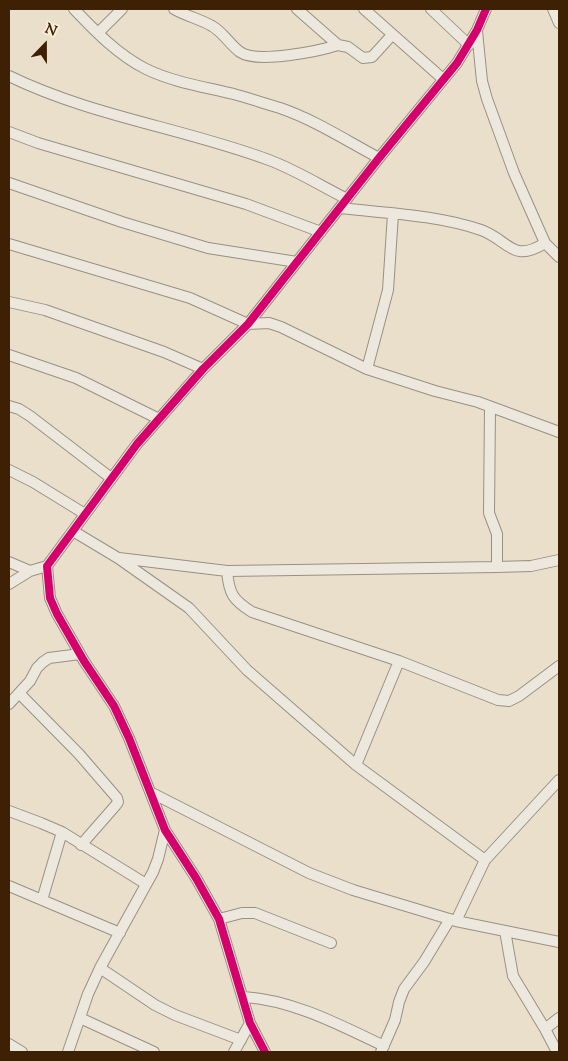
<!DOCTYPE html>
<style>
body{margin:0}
#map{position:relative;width:568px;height:1061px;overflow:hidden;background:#eadfcb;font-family:"Sorts Mill Goudy",serif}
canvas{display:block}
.frame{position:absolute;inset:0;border:10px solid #3e2105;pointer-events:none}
.north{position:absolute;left:20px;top:20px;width:50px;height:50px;-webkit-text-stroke:4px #faedd5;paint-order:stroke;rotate:22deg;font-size:14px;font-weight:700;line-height:20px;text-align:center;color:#3e2105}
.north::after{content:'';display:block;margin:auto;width:18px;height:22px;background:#3e2105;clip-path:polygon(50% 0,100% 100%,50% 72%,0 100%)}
</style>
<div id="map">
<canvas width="568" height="1061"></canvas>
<div class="frame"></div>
<div class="north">N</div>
</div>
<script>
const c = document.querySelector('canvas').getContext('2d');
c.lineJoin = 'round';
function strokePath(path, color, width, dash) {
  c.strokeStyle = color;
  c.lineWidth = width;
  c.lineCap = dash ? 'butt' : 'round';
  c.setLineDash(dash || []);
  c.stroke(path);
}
const minor = new Path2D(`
 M74 9C95 31 118 55 146 69 175 83 206 87 237 95 252 99 266 104 280 108 315 120 347 141 379 158
 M174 9C186 16 200 19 212 26 223 32 230 45 240 52 257 64 319 51 338 45
 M297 9 338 45 348 47 363 58 372 57 392 35
 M364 9 443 79
 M431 9 469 45
 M553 9 559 23
 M477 31 482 81 487 99 514 173 545 243 559 257
 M98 33 122 9
 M9 76C91 116 183 128 269 160 296 170 321 186 347 199
 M9 132 38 143 246 204 321 232
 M9 183 122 222 208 248 297 262
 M340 208C385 213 438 215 481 230 509 240 512 264 545 243
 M9 244 190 298 248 324 269 323 281 327 367 369 435 391 478 402 559 432
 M9 302 45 310 164 352 203 369
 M9 355 76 378 159 419
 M367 369 388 290 393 214
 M9 406 19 409 30 416 111 478
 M490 407 489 513 497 534V567
 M9 470 33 482 85 514
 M73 531 118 558 189 608 247 670 356 765 485 860
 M119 558 227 571 497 567 531 566 559 560
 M9 562 30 571
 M227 571C229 594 233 600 252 612L399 661 498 700 509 701 519 696 559 666
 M9 584 30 571 47 566
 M19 693 79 754 117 798 118 802 116 805 81 845
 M9 704 30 681 37 668 43 662 49 658 80 654
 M356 765 399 661
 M152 793 309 873 353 890 456 921 559 942
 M9 811 41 823 62 832 146 884
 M9 886 120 933
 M42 900 62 832
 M219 919 242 913H255L331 943
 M456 921 485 860 559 780
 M505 931 513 976 545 1029 557 1052
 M100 968 155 1005 175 1015 241 1040
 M244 997C293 1000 340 1025 384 1046
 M80 1018 154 1052
 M545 1029 559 1018
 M9 1044 22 1052
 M68 1052 88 994 100 968 153 872 158 859 165 830
 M234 1052 250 1023
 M265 1052 250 1023 219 919 196 878 165 830 129 738 114 706 84 661 57 614 50 598 47 566 137 444 203 369 248 324 379 158 457 63 477 30 486 9
 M381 1052 395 1020 399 1002 404 989 424 962 450 919`);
strokePath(minor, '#9a9082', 12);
strokePath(minor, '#ede8de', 10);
strokePath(new Path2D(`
 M265 1052 250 1023 219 919 196 878 165 830 129 738 114 706 84 661 57 614 50 598 47 566 137 444 203 369 248 324 379 158 457 63 477 30 486 9`), '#d6006c', 8);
</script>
